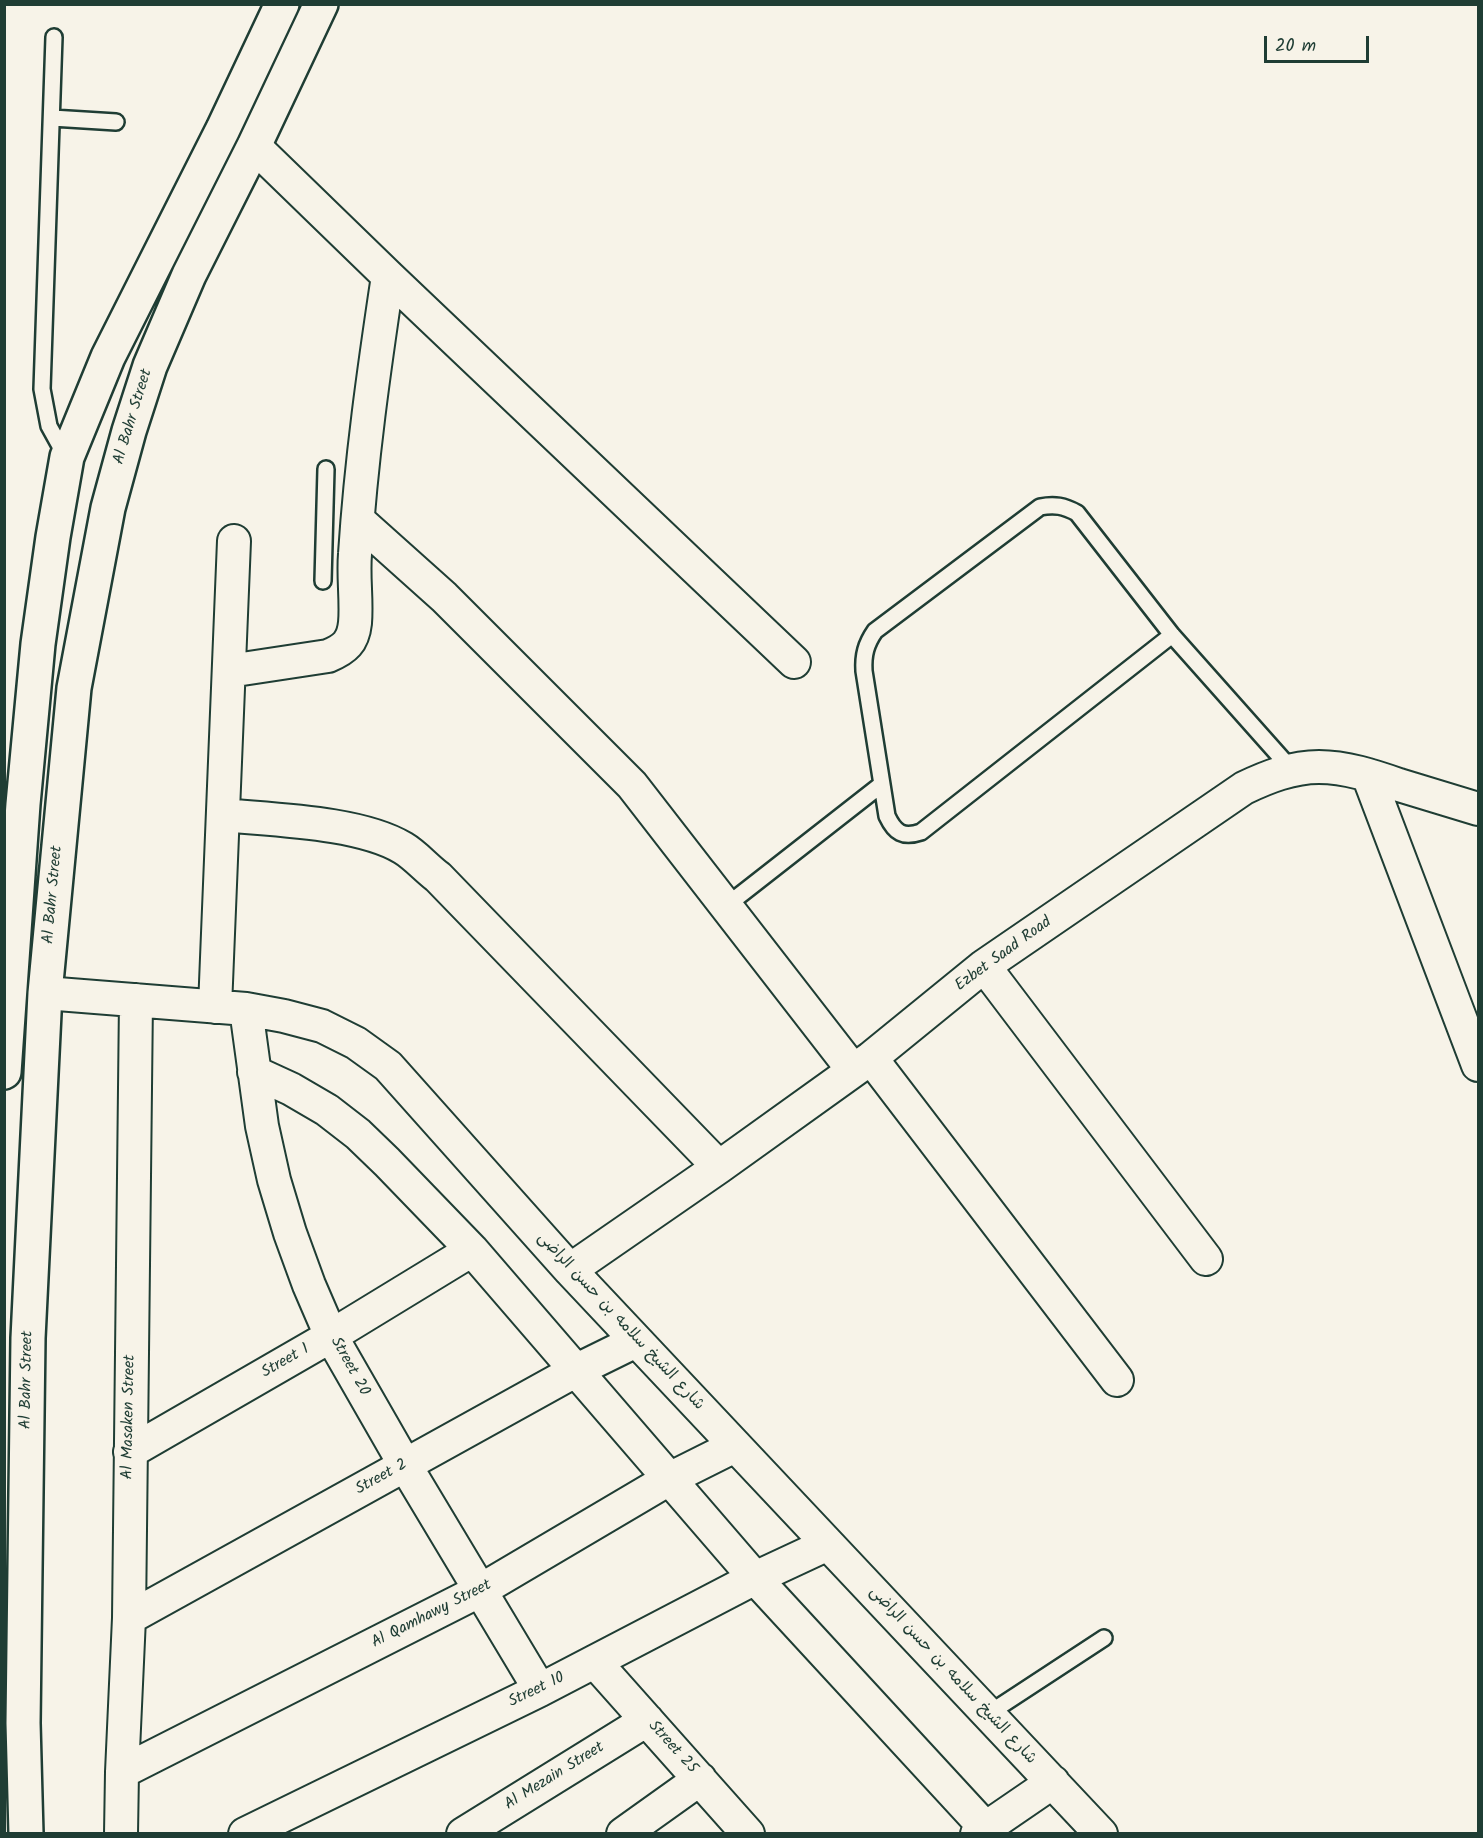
<!DOCTYPE html>
<meta charset="utf-8">
<style>
body{margin:0}
#map{position:relative;width:1483px;height:1838px;overflow:hidden;background:#f7f3e8;font-family:Kalam,sans-serif}
canvas{display:block}
.frame{position:absolute;inset:0;border:6px solid #1f3d34;pointer-events:none}
.scale{position:absolute;left:1264px;top:36px;width:105px;height:27px;box-sizing:border-box;border:3px solid #1f3d34;border-top:0;padding-left:8px;font-size:18px;line-height:21px;white-space:nowrap;color:#1f3d34;-webkit-text-stroke:4px #f7f3e8;paint-order:stroke}
</style>
<div id="map">
<canvas width="1483" height="1838"></canvas>
<div class="frame"></div>
<div class="scale">20 m</div>
</div>
<script>
const c = document.querySelector('canvas').getContext('2d');
c.lineJoin = 'round';
function strokePath(path, color, width, dash) {
  c.strokeStyle = color;
  c.lineWidth = width;
  c.lineCap = dash ? 'butt' : 'round';
  c.setLineDash(dash || []);
  c.stroke(path);
}
function write(font, color, halo, rows, align = 'center') {
  c.font = font + ' Kalam,"Playpen Sans Arabic",sans-serif';
  c.lineWidth = 5;
  c.setLineDash([]);
  c.textBaseline = 'middle';
  c.strokeStyle = halo;
  c.fillStyle = color;
  for (const [text, x, y, turn = 0] of rows) {
    c.save();
    c.translate(x, y);
    c.rotate((+turn || 0) * Math.PI / 180);
    c.textAlign = isNaN(turn) ? turn : align;
    if (halo) c.strokeText(text, 0, 0);
    c.fillText(text, 0, 0);
    c.restore();
  }
}
const lane = new Path2D(`
 M54 37 42 389 49 426 65 455
 M52 118 116 122
 M323 581 326 469
 M1172 635 921 832C903 838 895 833 887 816L864 671C863 655 866 644 875 631L1040 507C1055 504 1064 506 1077 513L1172 635 1292 770
 M726 906 882 784
 M988 1714 1104 1638`);
const street = new Path2D(`
 M254 146 388 276 794 662
 M358 520 444 597 632 785 853 1070
 M229 671 328 656C345 649 353 642 355 623 357 601 353 577 355 554 361 461 374 369 388 276
 M1368 775 1478 1065
 M223 815C274 820 360 822 403 848 415 855 426 868 438 877L719 1167
 M984 966 1206 1259
 M45 993 246 1009 284 1016 322 1026 356 1043 388 1066 570 1270 1101 1834
 M215 1007 234 541
 M246 1009 262 1126 274 1180 290 1233 309 1285 331 1336 405 1465 540 1690
 M871 1058 1117 1380
 M254 1072 291 1089 327 1110 358 1134 387 1162 472 1250 755 1578 991 1834
 M570 1270 719 1167 871 1058 984 966 1244 788C1267 777 1292 767 1319 767 1346 767 1373 776 1399 785 1426 793 1452 801 1478 809
 M130 1452 331 1336 472 1250
 M129 1618 575 1371 636 1341
 M595 1662 748 1834
 M122 1772 481 1590 669 1479 735 1446
 M121 1834 122 1772 129 1618 136 1000
 M245 1834 540 1690 755 1578 828 1544
 M463 1834 647 1720
 M623 1834 700 1779
 M977 1834 1053 1782`);
const secondary = new Path2D(`
 M4 1072 23 804 38 644 53 537 67 457 108 357 223 129 282 4
 M26 1834 23 1723 28 1338 45 993 74 688 108 508 129 431 150 366 189 275 254 146 321 4`);
strokePath(lane, '#1f3d34', 20);
strokePath(street, '#1f3d34', 36);
strokePath(secondary, '#1f3d34', 38);
strokePath(lane, '#f7f3e8', 15);
strokePath(street, '#f7f3e8', 32);
strokePath(secondary, '#f7f3e8', 33);
write('16px', '#1f3d34', '#f7f3e8', [
 ["Al Bahr Street",134,417,-73],
 ["Al Bahr Street",54,895,-85],
 ["Ezbet Saad Road",1004,955,-36],
 ["شارع الشيخ سلامه بن حسن الراضى",620,1322,47],
 ["Street 1",286,1362,-30],
 ["Street 20",349,1367,61],
 ["Al Bahr Street",28,1380,-89],
 ["Al Masaken Street",130,1417,-89],
 ["Street 2",382,1478,-29],
 ["Al Qamhawy Street",432,1615,-27],
 ["شارع الشيخ سلامه بن حسن الراضى",952,1676,47],
 ["Street 10",537,1691,-26],
 ["Street 25",672,1748,48],
 ["Al Mezain Street",555,1777,-32]
]);
</script>
